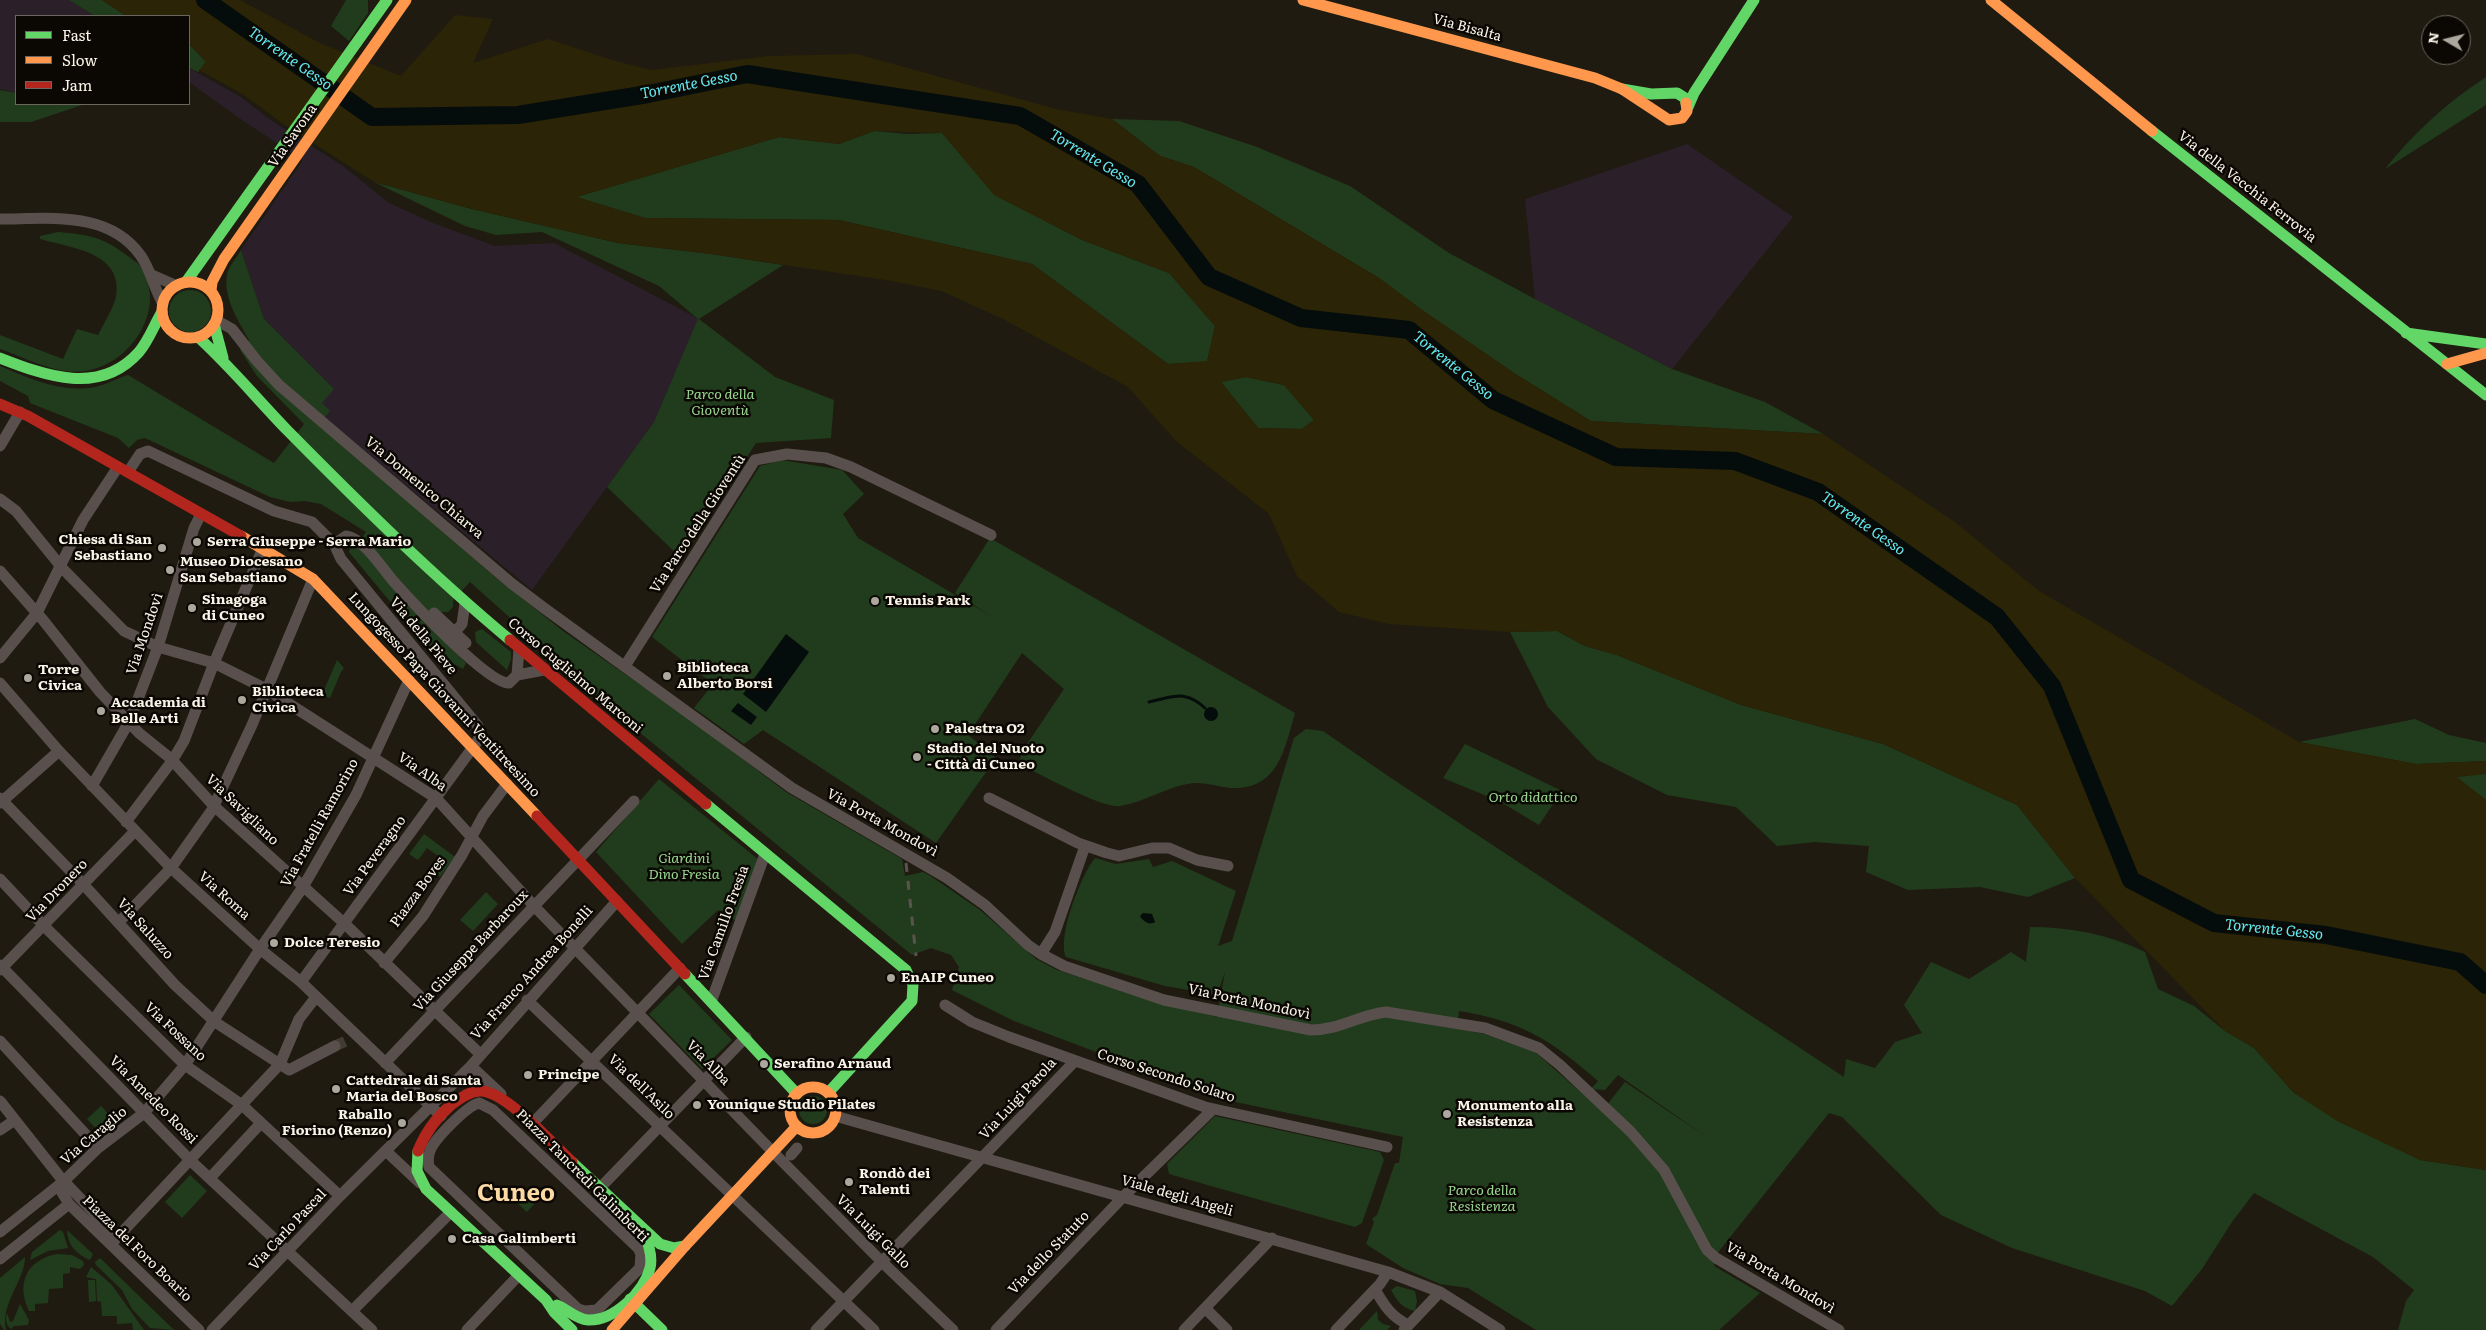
<!DOCTYPE html>
<meta charset="utf-8">
<style>
body{margin:0}
#map{position:relative;width:2486px;height:1330px;overflow:hidden;background:#1f1b11;font-family:Literata,serif}
canvas{display:block}
.legend{position:absolute;left:15px;top:15px;width:175px;height:90px;box-sizing:border-box;background:#0b0803;border:1px solid #6b665f;margin:0;padding:6px 9px;list-style:none;font-size:15px;color:#faf4e9}
.legend li{display:flex;align-items:center;gap:10px;height:25px}
.legend b{width:25px;border:1px solid #6b665f}
.north{position:absolute;left:2421px;top:15px;width:50px;height:50px;box-sizing:border-box;background:#0b0803;border:1px solid #6b665f;border-radius:50%;rotate:278deg;font-size:14px;font-weight:700;line-height:20px;text-align:center;color:#faf4e9}
.north::after{content:'';display:block;margin:auto;width:18px;height:22px;background:#ada89d;clip-path:polygon(50% 0,100% 100%,50% 72%,0 100%)}
</style>
<div id="map">
<canvas width="2486" height="1330"></canvas>
<ul class="legend">
<li><b style="height:6px;background:#63d668"></b>Fast</li>
<li><b style="height:6px;background:#ff974d"></b>Slow</li>
<li><b style="height:6px;background:#b3261e"></b>Jam</li>
</ul>
<div class="north">N</div>
</div>
<script>
const c = document.querySelector('canvas').getContext('2d');
c.lineJoin = 'round';
function fillPath(path, color) {
  c.fillStyle = color;
  c.fill(path, 'evenodd');
}
function strokePath(path, color, width, dash) {
  c.strokeStyle = color;
  c.lineWidth = width;
  c.lineCap = dash ? 'butt' : 'round';
  c.setLineDash(dash || []);
  c.stroke(path);
}
function write(font, color, halo, rows, align = 'center') {
  c.font = font + ' Literata,serif';
  c.lineWidth = 5;
  c.setLineDash([]);
  c.textBaseline = 'middle';
  c.strokeStyle = halo;
  c.fillStyle = color;
  for (const [text, x, y, turn = 0] of rows) {
    c.save();
    c.translate(x, y);
    c.rotate((+turn || 0) * Math.PI / 180);
    c.textAlign = isNaN(turn) ? turn : align;
    if (halo) c.strokeText(text, 0, 0);
    c.fillText(text, 0, 0);
    c.restore();
  }
}
fillPath(new Path2D(`
 M0 0H69L95 16H16V93L0 89Z
 M189 68 241 97 269 119 343 166 389 203 433 223 495 246 554 243 699 319 654 422 532 590 325 418 321 403 334 389 264 319 241 250 303 160 242 120 189 82Z
 M1687 144 1793 217 1672 369 1535 299 1525 199Z`), '#2b202a');
fillPath(new Path2D(`
 M69 0H102L126 16H95Z
 M346 0H368V13L349 41 331 26Z
 M189 44 206 62 198 72 189 68Z
 M2486 77V105L2385 169C2413 133 2448 102 2486 77Z
 M0 90 16 93V104H85L31 122H0Z
 M1112 119 1179 121 1257 147 1350 186 1449 253 1535 299 1672 369 1765 402 1823 434 1591 421 1514 373 1422 310 1379 278 1194 167 1160 156Z
 M874 131 908 134 942 133 995 195 1082 240 1169 273 1215 326 1207 362 1168 364 1032 264 839 220 645 218 576 197 779 137 839 144Z
 M374 182 472 209 618 243 711 254 783 265 699 319 775 377 834 400 831 438 756 443 681 558 607 487 654 422 698 319 659 286 542 232 496 235 465 226Z
 M58 232C88 235 101 236 125 254 130 258 136 261 140 266 169 308 130 366 84 371 56 375 26 358 0 349V335L63 359 77 329 98 335C104 323 113 309 116 297 124 252 71 248 40 239V236Z
 M241 250 264 319 334 389 322 403 330 411 319 424 495 577 563 631 695 723 786 792 902 859 905 876 923 872 929 875 980 910 1036 959 1057 970 1160 1003 1217 1017 1225 972 1217 995 1165 986 1066 957C1057 937 1081 875 1095 858L1116 864 1149 859 1153 867 1172 861 1236 891 1218 946 1232 941 1294 738 1306 729 1323 731 1388 776 1844 1077 1846 1059 1875 1068 1895 1042 1922 1033 1904 1005 1931 962 1969 979 2011 952 2026 962 2030 927C2070 927 2108 934 2145 952L2158 989 2194 1006 2225 1031 2254 1048 2294 1093 2420 1160 2486 1170V1330H2398L2406 1301 2414 1290 2373 1257 2254 1193 2232 1222 2202 1269 2172 1306 2145 1291 2012 1248 1941 1215 1842 1117 1829 1113 1719 1251 1714 1266 1760 1293 1719 1330H1536L1468 1288 1440 1284 1403 1268 1366 1244 1374 1222 1372 1219 1377 1215 1395 1163H1399L1403 1137 1221 1099 1014 1021 952 990 959 967 951 955 931 948 912 955 622 718 470 582 453 600V607L448 612H439L423 619 466 663 463 669 431 651 349 552 350 548 356 546 366 532 321 504 304 501 290 502 270 497 145 438 137 440 129 448 118 438 30 403 28 396 0 381V366C31 379 65 395 99 386 109 383 118 378 128 375L274 463 304 424 257 376 240 350 249 340C238 320 223 298 227 274 229 266 237 257 241 250ZM1459 1011C1522 1021 1551 1040 1598 1081L1591 1089 1605 1090 1618 1075 1708 1138 1625 1082 1602 1111 1535 1052 1484 1034 1457 1028Z
 M169 311a21 21 0 1 1 42 0a21 21 0 1 1-42 0Z
 M1246 377 1284 385 1314 420 1302 429 1258 428 1221 382Z
 M782 460 842 470 864 494 843 514 858 538 993 617 955 593 990 538 1295 713C1285 747 1279 788 1235 788 1221 788 1207 782 1193 783 1168 786 1145 802 1120 806 1103 809 1044 776 1025 767L1020 761 1021 753 1064 689 1022 653 968 735 996 758 936 843 763 730 744 744 694 708 713 684 652 637 760 466Z
 M482 629 511 652V659L507 670 476 642 475 632Z
 M1557 631 1585 646 1617 655 1741 705 1883 744 2017 805 2075 878 2028 897 1980 887 1908 890 1866 872 1869 846 1815 842 1777 846 1736 807 1667 795 1596 759 1548 707 1510 632Z
 M337 660 344 668 341 672 330 698 322 695Z
 M2415 719 2449 735 2486 743V761L2416 764 2299 742Z
 M1465 744 1562 791 1539 825 1499 801 1443 778Z
 M2486 774V800L2456 777 2485 773Z
 M659 779 759 860 738 922 718 910 682 944 596 852Z
 M424 834 455 857 440 877 436 874 445 861 427 848 418 860 409 854Z
 M486 892 498 904 473 931 460 920Z
 M679 985 732 1040 702 1069 649 1014Z
 M799 1110a14 14 0 1 1 28 0a14 14 0 1 1-28 0Z
 M101 1106 113 1119 99 1132 87 1119Z
 M1215 1116 1380 1152 1384 1160 1362 1223 1355 1227 1169 1174 1167 1164Z
 M190 1175 207 1191 182 1218 165 1202Z
 M527 1191 537 1201 527 1212 516 1202Z
 M60 1230 63 1232 68 1248 48 1251 30 1260 32 1252Z
 M67 1230 93 1254 90 1260C76 1254 68 1246 67 1230Z
 M57 1254 72 1255 83 1261 84 1265 80 1269 70 1267V1273L63 1274V1288L49 1289 48 1303 35 1304V1311H29C16 1284 26 1260 57 1254Z
 M25 1257C25 1281 0 1303 6 1330H4L0 1324V1278Z
 M100 1258 174 1330 150 1328 132 1309 122 1290 96 1265 95 1262Z
 M91 1267 112 1285 144 1330H133L132 1323 117 1324V1316H102L101 1302 97 1301 96 1279 86 1277Z
 M88 1280H95L96 1301 89 1302Z
 M1397 1286 1415 1291 1417 1301 1415 1311C1402 1308 1397 1301 1391 1290Z
 M20 1304 29 1320 28 1325 14 1326 11 1329C6 1325 5 1319 7 1313L10 1322 13 1321Z
 M1377 1311 1378 1320 1383 1324 1391 1326 1387 1330H1359Z`), '#213c1c');
fillPath(new Path2D(`
 M102 0H240L320 43 401 76 455 15 493 19 473 63 548 39 612 60 651 70 770 56 857 54 1056 109 1112 119 1160 156 1194 167 1379 278 1422 310 1514 373 1591 421 1823 434 1955 522 2039 591 2299 742 2416 764 2486 761V774L2457 777 2486 800V1170L2420 1160 2337 1121 2294 1093 2254 1048 2225 1031 2075 878 2017 805 1883 744 1741 705 1617 655 1585 646 1557 631 1510 632 1389 624 1339 612 1297 576 1269 514 1176 441 1128 387 1003 319 941 291 892 281 711 254 618 243 472 209 374 182 282 123 244 95 199 70 206 62 189 43V16H126ZM874 131 942 133 994 195 1082 240 1169 273 1215 326 1207 361 1168 364 1032 264 839 220 645 218 577 197 779 137 839 144ZM1246 377 1284 385 1314 420 1302 429 1258 428 1221 382Z`), '#2b2406');
fillPath(new Path2D(`
 M786 634 809 652 766 712 743 694Z
 M738 703 757 717 751 725 731 711Z
 M1204 714a7 7 0 1 1 14 0a7 7 0 1 1-14 0Z
 M1143 913 1152 914 1155 922C1149 926 1143 921 1140 916Z`), '#050c0c');
strokePath(new Path2D(`
 M1149 702C1173 697 1185 689 1205 708`), '#050c0c', 3);
strokePath(new Path2D(`
 M205 0 372 117 518 115 648 94 747 74 1020 116 1138 184 1209 277 1301 318 1409 330 1493 400 1616 457 1735 461 1818 492 1997 617 2052 686 2131 880 2214 923 2326 935 2460 962 2486 985`), '#050c0c', 18);
strokePath(new Path2D(`
 M335 1046 348 1040`), '#403c31', 11, [11, 5.5]);
strokePath(new Path2D(`
 M0 219C49 219 109 210 141 256 151 271 154 288 163 304
 M152 275 177 286
 M216 320 232 329 257 361 279 385 511 583 544 608 792 788 947 878 985 905 1028 945 1041 954 1064 966 1164 1000 1311 1030C1339 1030 1359 1015 1386 1012L1485 1028 1539 1048 1560 1065 1631 1132 1664 1170 1707 1250 1716 1258 1839 1330
 M0 446 20 412
 M128 472 140 454 148 451 274 511 312 522 334 544 341 559 478 726 479 739 301 982
 M0 499 16 511 63 569 124 631 158 647 214 663 266 689 436 798 534 906 768 1147 882 1262 953 1330
 M334 544 346 536C365 539 383 570 395 583 412 602 488 684 509 683L517 675 544 670
 M0 571 43 620 100 692 139 733 170 758 214 806 345 924 480 1054
 M434 613 466 643
 M455 632 462 624 465 603
 M0 658 37 613 83 520 118 467
 M625 666 755 460 787 454 826 458 851 467 991 535
 M517 675 519 649
 M0 683 59 751 171 868 260 949 301 982 441 1116
 M92 786 129 722 158 647 194 528 201 514
 M0 798 84 885 175 985 215 1022 289 1070 335 1046
 M989 798 1078 843 1107 853 1119 856 1152 848H1169L1197 860 1228 866
 M0 803 59 751
 M126 822 172 761 184 741 214 663 263 548
 M0 879 44 926 185 1065 242 1105 340 1196
 M119 922 171 868 212 810 252 725 313 579
 M1041 954 1055 932 1085 846
 M384 963 423 916 462 855 483 816 507 784
 M0 965 191 1161 372 1330
 M0 970 135 831
 M527 1000 874 1330
 M711 1002 765 854
 M945 1005 972 1022 1009 1037 1205 1107 1387 1147
 M0 1041 98 1148
 M385 1063 634 801
 M471 1066 501 1094
 M0 1101 60 1177 117 1237
 M479 1103 493 1110 638 1248 641 1254 640 1268 597 1310 585 1311 578 1309 429 1167C428 1162 428 1156 430 1151 434 1139 467 1106 479 1103Z
 M835 1116 1388 1272 1440 1292 1500 1330
 M532 1124 680 968
 M0 1130 15 1120
 M387 1152 420 1183
 M791 1155 797 1148
 M210 1178 261 1123
 M58 1186 69 1204 199 1330
 M600 1188 746 1037
 M0 1232 64 1181 98 1148 144 1113 185 1065 260 949 303 887 356 795 409 680
 M111 1244 280 1064 299 1019 316 997
 M0 1259 69 1204
 M1375 1289C1383 1304 1392 1318 1409 1325
 M1205 1308 1227 1330
 M352 1311 451 1212
 M212 1330 340 1196 471 1066 617 901
 M467 1330 518 1276
 M816 1330 1074 1062
 M996 1330 1123 1197 1213 1109
 M1184 1330 1272 1238
 M1336 1330 1380 1284 1388 1272
 M1404 1330 1440 1292`), '#59504e', 11);
strokePath(new Path2D(`
 M1622 89 1651 94 1677 93 1685 98 1686 103
 M1688 107 1694 93 1754 0
 M2152 131 2486 395
 M186 282 387 0
 M214 324 223 358
 M2406 333 2486 344
 M198 337C230 366 257 399 287 430 358 502 432 575 510 640
 M0 358C46 376 100 396 139 352 149 340 154 325 162 312
 M706 804 906 970 913 985 912 1001 828 1093
 M685 974 797 1094
 M418 1151 417 1171 426 1189 546 1300 554 1312 572 1330
 M572 1162 660 1244 674 1248 685 1246
 M630 1299 662 1330
 M557 1305C567 1309 576 1319 588 1320 614 1321 644 1292 650 1268 653 1256 648 1242 643 1231`), '#63d668', 11);
strokePath(new Path2D(`
 M1303 0 1595 78 1622 89 1669 120 1682 118 1687 111 1686 103
 M1991 0 2152 131
 M162 310a28 28 0 1 1 56 0a28 28 0 1 1-56 0Z
 M211 291 212 282 224 259 406 0
 M2447 364 2486 353
 M241 536 313 579 537 816
 M790 1110a23 23 0 1 1 46 0a23 23 0 1 1-46 0Z
 M612 1330 685 1246 797 1126`), '#ff974d', 11);
strokePath(new Path2D(`
 M0 404 28 416 241 536
 M510 640 706 804
 M537 816 685 974
 M418 1151C425 1133 437 1117 451 1105 460 1098 471 1090 482 1091 507 1093 553 1144 572 1162`), '#b3261e', 11);
strokePath(new Path2D(`
 M906 863 916 956`), '#5a534e', 3, [9, 9]);
for (const [x, y, r, color] of [
 [197,542,5,"#ada89d"],
 [162,548,5,"#ada89d"],
 [170,570,5,"#ada89d"],
 [875,601,5,"#ada89d"],
 [192,608,5,"#ada89d"],
 [667,676,5,"#ada89d"],
 [28,678,5,"#ada89d"],
 [242,700,5,"#ada89d"],
 [101,711,5,"#ada89d"],
 [935,729,5,"#ada89d"],
 [917,757,5,"#ada89d"],
 [274,943,5,"#ada89d"],
 [891,978,5,"#ada89d"],
 [764,1064,5,"#ada89d"],
 [528,1075,5,"#ada89d"],
 [336,1089,5,"#ada89d"],
 [697,1105,5,"#ada89d"],
 [1447,1114,5,"#ada89d"],
 [402,1123,5,"#ada89d"],
 [849,1182,5,"#ada89d"],
 [452,1239,5,"#ada89d"]
]) {
  const dot = new Path2D();
  dot.arc(x, y, r, 0, 2 * Math.PI);
  c.fillStyle = color;
  c.fill(dot);
  strokePath(dot, '#0b0803', 2);
}
write('14px', '#faf4e9', '#0b0803', [
 ["Via Bisalta",1467,28,15],
 ["Via Savona",293,136,-55],
 ["Via della Vecchia Ferrovia",2247,187,38],
 ["Via Domenico Chiarva",424,488,40],
 ["Via Parco della Gioventù",698,524,-57],
 ["Via Mondovì",145,634,-71],
 ["Via della Pieve",423,636,50],
 ["Corso Guglielmo Marconi",575,676,40],
 ["Lungogesso Papa Giovanni Ventitreesimo",444,695,47],
 ["Via Alba",422,772,35],
 ["Via Savigliano",242,810,44],
 ["Via Fratelli Ramorino",320,823,-61],
 ["Via Porta Mondovì",882,823,29],
 ["Via Peveragno",375,856,-54],
 ["Via Dronero",57,891,-46],
 ["Piazza Boves",418,892,-54],
 ["Via Roma",224,896,42],
 ["Via Camillo Fresia",724,923,-70],
 ["Via Saluzzo",145,929,48],
 ["Via Giuseppe Barbaroux",471,951,-47],
 ["Via Franco Andrea Bonelli",532,973,-48],
 ["Via Porta Mondovì",1249,1002,12],
 ["Via Fossano",175,1032,43],
 ["Via Alba",708,1063,46],
 ["Corso Secondo Solaro",1166,1076,18],
 ["Via dell'Asilo",641,1087,44],
 ["Via Luigi Parola",1018,1099,-47],
 ["Via Amedeo Rossi",153,1100,45],
 ["Via Caraglio",94,1136,-40],
 ["Piazza Tancredi Galimberti",582,1176,45],
 ["Viale degli Angeli",1177,1196,16],
 ["Via Carlo Pascal",288,1230,-47],
 ["Via Luigi Gallo",873,1232,45],
 ["Piazza del Foro Boario",137,1249,44],
 ["Via dello Statuto",1049,1253,-46],
 ["Via Porta Mondovì",1780,1278,31]
]);
write('italic 14px', '#98d890', '#0b0803', [
 ["Parco della",720,395],
 ["Gioventù",720,411],
 ["Orto didattico",1533,798],
 ["Giardini",684,859],
 ["Dino Fresia",684,875],
 ["Parco della",1482,1191],
 ["Resistenza",1482,1207]
]);
write('bold 14px', '#faf4e9', '#0b0803', [
 ["Chiesa di San",152,540,"right"],
 ["Sebastiano",152,556,"right"],
 ["Serra Giuseppe - Serra Mario",207,542],
 ["Museo Diocesano",180,562],
 ["San Sebastiano",180,578],
 ["Sinagoga",202,600],
 ["di Cuneo",202,616],
 ["Tennis Park",885,601],
 ["Biblioteca",677,668],
 ["Alberto Borsi",677,684],
 ["Torre",38,670],
 ["Civica",38,686],
 ["Biblioteca",252,692],
 ["Civica",252,708],
 ["Accademia di",111,703],
 ["Belle Arti",111,719],
 ["Palestra O2",945,729],
 ["Stadio del Nuoto",927,749],
 ["- Città di Cuneo",927,765],
 ["Dolce Teresio",284,943],
 ["EnAIP Cuneo",901,978],
 ["Serafino Arnaud",774,1064],
 ["Principe",538,1075],
 ["Cattedrale di Santa",346,1081],
 ["Maria del Bosco",346,1097],
 ["Younique Studio Pilates",707,1105],
 ["Monumento alla",1457,1106],
 ["Resistenza",1457,1122],
 ["Raballo",392,1115,"right"],
 ["Fiorino (Renzo)",392,1131,"right"],
 ["Rondò dei",859,1174],
 ["Talenti",859,1190],
 ["Casa Galimberti",462,1239]
], 'left');
write('italic 15px', '#62eaf2', '#0b0803', [
 ["Torrente Gesso",290,59,35],
 ["Torrente Gesso",689,85,-11],
 ["Torrente Gesso",1093,159,31],
 ["Torrente Gesso",1453,366,39],
 ["Torrente Gesso",1863,524,35],
 ["Torrente Gesso",2274,930,6]
]);
write('bold 24px', '#fddaa4', '#0b0803', [
 ["Cuneo",516,1194]
]);
</script>
